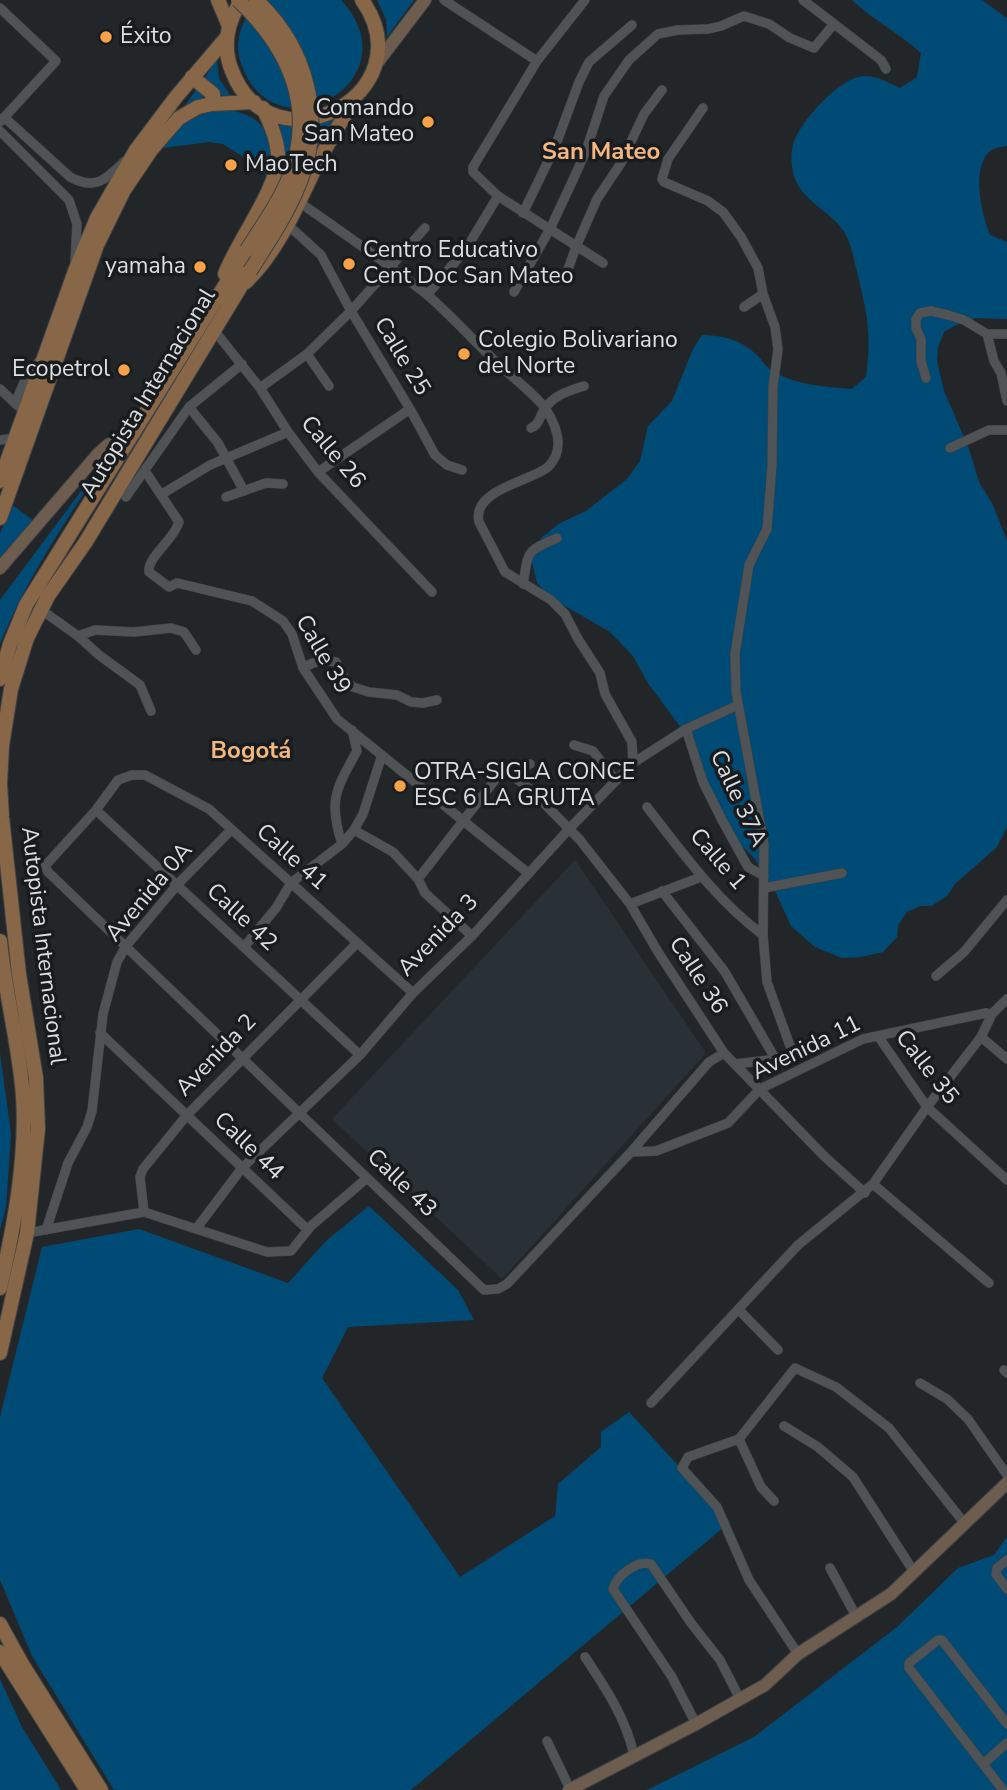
<!DOCTYPE html>
<meta charset="utf-8">
<style>
body{margin:0}
canvas{display:block;background:#232628}
</style>
<canvas width="1007" height="1790"></canvas>
<script>
const c = document.querySelector('canvas').getContext('2d');
c.lineJoin = 'round';
function fillPath(path, color) {
  c.fillStyle = color;
  c.fill(path, 'evenodd');
}
function strokePath(path, color, width, dash) {
  c.strokeStyle = color;
  c.lineWidth = width;
  c.lineCap = dash ? 'butt' : 'round';
  c.setLineDash(dash || []);
  c.stroke(path);
}
function write(font, color, halo, rows, align = 'center') {
  c.font = font + ' "Nunito Sans",sans-serif';
  c.lineWidth = 7;
  c.setLineDash([]);
  c.textBaseline = 'middle';
  c.strokeStyle = halo;
  c.fillStyle = color;
  for (const [text, x, y, turn = 0] of rows) {
    c.save();
    c.translate(x, y);
    c.rotate((+turn || 0) * Math.PI / 180);
    c.textAlign = isNaN(turn) ? turn : align;
    if (halo) c.strokeText(text, 0, 0);
    c.fillText(text, 0, 0);
    c.restore();
  }
}
fillPath(new Path2D(`
 M575 860 706 1053 502 1279 332 1119Z`), '#293136');
fillPath(new Path2D(`
 M260 0H341C416 81 273 160 241 63 233 40 243 17 260 0Z
 M377 0H414L387 37 386 19Z
 M852 0H982L1007 18V146C1000 147 992 148 987 154 972 172 982 215 990 235L1007 242V319L975 318 954 326 944 332 938 347 937 361 944 391 969 449 979 482 993 505 1007 541V827L997 847 956 883 947 896 931 906H920L907 912 898 925 897 937 883 952 861 957 842 958 815 947 791 926 776 893 755 859 734 838 724 821 684 732 648 683 633 656 610 632 553 599 537 583 531 558 541 538 560 523 586 511 627 479 640 461 648 426 672 401 693 349 702 335C725 336 739 339 757 355 762 360 766 367 772 371 796 385 825 387 852 389L866 377C872 335 867 312 857 272 853 254 850 236 837 223 822 207 801 198 794 176 791 164 790 150 795 139 804 118 841 76 865 76 878 76 889 83 900 88L917 77 921 53C899 33 873 20 852 0Z
 M217 60 219 79 231 96C207 92 192 99 177 117Z
 M220 109C265 113 276 135 268 177L261 171 264 164 257 160 253 163 223 144 209 142 162 148C178 125 191 113 220 109Z
 M331 118 336 121 297 187 279 178 274 124C293 127 314 126 331 118Z
 M111 451C71 514 28 574 0 644V600Z
 M11 504 34 521 0 560V534Z
 M0 1053 11 1134 6 1207 0 1230Z
 M369 1206 458 1290 474 1320 348 1327 322 1378 460 1577 555 1516 558 1484 601 1447V1432L629 1412 730 1522 411 1790H114L32 1656 0 1580V1417L42 1247 139 1229 288 1283 327 1240Z
 M1007 1537V1790H647L754 1737 897 1627 958 1568 994 1555Z
 M0 1679 22 1727 61 1790H0Z`), '#004b76');
const street = new Path2D(`
 M444 0 537 61
 M585 0 537 61 473 167V172L498 196 603 263
 M803 0 881 60 886 69
 M0 8 56 61 0 122
 M703 108 668 159 662 179 664 182 708 201 723 212 741 237 758 268 763 294 775 327 778 349 773 387 772 466 767 529 749 565 735 654 736 692 764 844 763 935 767 982 794 1057 735 1064
 M4 117 70 177C96 191 106 179 125 161
 M0 131 69 200 77 224 75 262
 M299 202C342 232 384 261 425 293 449 313 471 338 494 360 509 375 533 392 545 408 557 426 565 449 549 466 534 481 471 489 479 522L505 572 551 600 565 614 578 639 600 673 605 694 632 742 633 763
 M523 213 555 147 579 82 589 62 632 25
 M287 224 321 255 351 311 410 409 435 455 447 465 462 470
 M567 272 576 247 597 199 621 163 644 114 662 90
 M514 292 550 229 572 182 586 151 604 96 629 60 658 34 678 30 708 29 721 26 744 16 769 24 790 38 814 48 833 25
 M427 295 466 249 498 196
 M744 307 763 294
 M214 330 260 388 288 432 318 472 432 592
 M987 334 994 361 1001 373 1007 401
 M307 354 329 386
 M926 378 921 361V339L916 328V319L920 313 931 311 948 315 964 320 987 334H1007
 M260 388 307 354 351 311 425 228
 M0 389 18 406
 M15 403 29 371 43 358
 M189 407 218 443 244 491
 M531 428C540 424 539 417 544 410 553 395 569 391 584 386
 M0 440 16 438
 M950 448 989 430H1007
 M145 471 179 522C174 540 147 557 149 572L169 587 177 583 252 601 283 621 292 634 303 668 337 719 528 873
 M318 472 410 409
 M162 494 210 465 288 432
 M126 497 189 407 242 364
 M226 497 266 483 283 484
 M523 584C529 550 525 552 557 538
 M40 609 78 636 99 655 140 685 151 711
 M78 636 95 630 134 632 171 628 184 632 196 650
 M303 668C315 661 323 659 336 662L345 679 353 687 369 692 397 695 411 702 423 703 437 700
 M686 729 703 782 722 820 748 867 764 876
 M574 745 593 751 616 781
 M507 771 531 790 580 840 630 904 658 952 724 1053 824 1156 865 1193
 M647 807C682 852 716 900 763 935
 M96 810 360 1055
 M354 830 393 852 418 879 425 893 472 936
 M342 844C328 800 336 789 357 751L352 730
 M418 879 498 776 530 764
 M764 888 842 873
 M662 891 725 972 776 1060
 M630 904 701 877
 M244 947 276 908 291 883 342 844 354 830 363 814 382 755
 M936 976 964 952 1007 900
 M413 993 209 809 145 775H132L118 780 96 810 45 866 48 872 484 1290 498 1289 507 1284 631 1152 709 1062 724 1053
 M100 1033 308 1230
 M878 1036 927 1107 1007 1180
 M981 1037 1007 1059
 M631 1152 656 1151 728 1123 760 1089 863 1039 986 1013 992 1014 1007 999
 M873 1184 989 1283
 M144 1212 140 1177 143 1169 187 1115 356 944
 M196 1229 242 1168 360 1055 413 993 472 936 569 829 633 763 686 729 738 705
 M46 1230 68 1163 87 1127 92 1111 103 1014 117 962 126 946 177 885 231 830
 M27 1233 144 1212 267 1252 291 1251 311 1226 367 1178
 M739 1310 778 1350
 M1004 1370 1007 1373
 M920 1383 947 1399 968 1419 1007 1475
 M651 1403 798 1245 873 1184 927 1107 981 1037 992 1014
 M784 1426 818 1447 853 1477 914 1572
 M739 1439 761 1487 774 1501
 M1007 1560 997 1568 996 1574 1007 1589
 M830 1568 856 1616
 M798 1654 749 1580 717 1507 682 1468 688 1457 739 1439 795 1368 836 1387 889 1428 965 1524
 M585 1657C605 1687 627 1720 634 1756
 M696 1724 672 1677 613 1589C617 1575 637 1560 651 1564L691 1623 720 1660 740 1699
 M547 1741 570 1789
 M983 1764 1007 1743
 M1003 1790 909 1668V1663L938 1640H942L1007 1724`);
const secondary = new Path2D(`
 M374 67 425 0
 M0 568 98 454 108 445 133 433
 M569 1790 696 1724 765 1685 798 1654 891 1594 1007 1483`);
const primary = new Path2D(`
 M218 0 229 26
 M242 0C227 21 222 47 232 71 272 174 428 94 362 0
 M192 77 213 94 212 104
 M225 274C238 240 279 187 278 155 277 138 270 123 263 108
 M246 282C278 251 297 206 316 166 327 145 339 125 351 105
 M0 481 75 271 97 218 136 150 176 97 227 37
 M0 518 97 245 124 190 151 150 179 118 198 107 212 104 254 102
 M0 679 10 644 26 605 247 250
 M0 941C5 993 19 1044 23 1096 27 1160 14 1226 0 1288
 M0 1353 27 1233 38 1129 36 1078 19 974 2 817 0 783 2 746 11 689 27 638 48 596 85 543 250 271
 M0 1624 22 1664 101 1790
 M0 1652 87 1790`);
strokePath(street, '#3e4143', 10);
strokePath(secondary, '#3e4143', 14);
strokePath(primary, '#3e4143', 16);
strokePath(street, '#505356', 9);
strokePath(secondary, '#6c5d4f', 12);
strokePath(primary, '#876748', 14);
const primaryBridge = new Path2D(`
 M238 0C290 49 317 110 288 180 278 205 261 227 247 250
 M250 271C268 243 288 213 300 182 326 117 306 46 256 0`);
strokePath(primaryBridge, '#3e4143', 16, []);
strokePath(primaryBridge, '#876748', 14);
for (const [x, y, r, color] of [
 [106,37,7,"#f7a148"],
 [428,122,7,"#f7a148"],
 [231,165,7,"#f7a148"],
 [349,264,7,"#f7a148"],
 [200,267,7,"#f7a148"],
 [464,354,7,"#f7a148"],
 [124,370,7,"#f7a148"],
 [400,786,7,"#f7a148"]
]) {
  const dot = new Path2D();
  dot.arc(x, y, r, 0, 2 * Math.PI);
  c.fillStyle = color;
  c.fill(dot);
  strokePath(dot, '#191c1e', 2.5);
}
write('23px', '#dddee0', '#191c1e', [
 ["Éxito",120,37],
 ["Comando",414,109,"right"],
 ["San Mateo",414,135,"right"],
 ["MaoTech",245,165],
 ["Centro Educativo",363,251],
 ["Cent Doc San Mateo",363,277],
 ["yamaha",186,267,"right"],
 ["Colegio Bolivariano",478,341],
 ["del Norte",478,367],
 ["Ecopetrol",110,370,"right"],
 ["OTRA-SIGLA CONCE",414,773],
 ["ESC 6 LA GRUTA",414,799]
], 'left');
write('23px', '#dddee0', '#191c1e', [
 ["Calle 25",401,357,59],
 ["Autopista Internacional",149,394,-59],
 ["Calle 26",332,453,50],
 ["Calle 39",322,655,60],
 ["Calle 37A",737,799,65],
 ["Calle 41",291,858,42],
 ["Calle 1",717,860,49],
 ["Avenida 0A",150,893,-50],
 ["Calle 42",241,918,43],
 ["Avenida 3",439,936,-46],
 ["Autopista Internacional",42,946,83],
 ["Calle 36",697,976,57],
 ["Avenida 11",807,1049,-26],
 ["Avenida 2",217,1056,-46],
 ["Calle 35",926,1068,52],
 ["Calle 44",248,1147,44],
 ["Calle 43",401,1184,44]
]);
write('bold 24px', '#f3b77f', '#191c1e', [
 ["San Mateo",601,153],
 ["Bogotá",251,752]
]);
</script>
